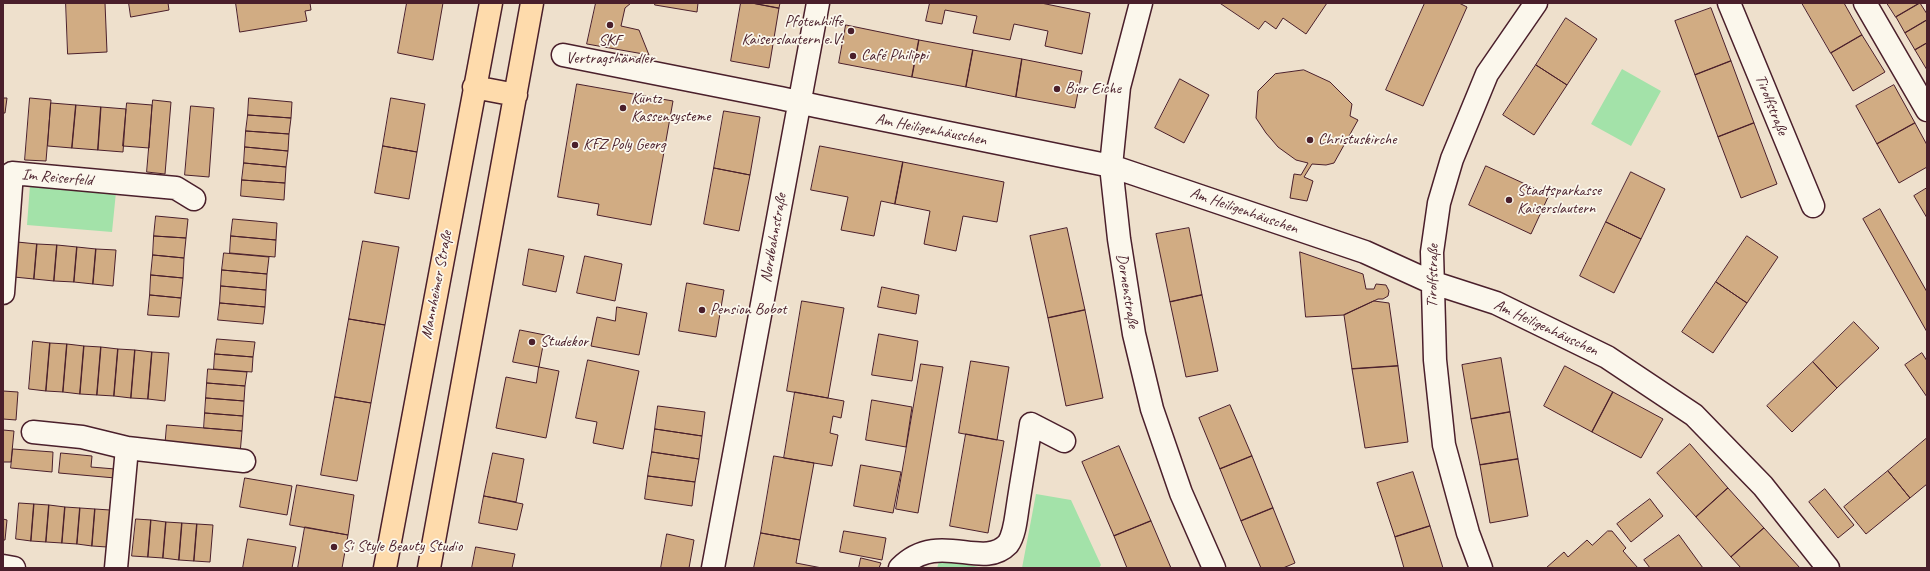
<!DOCTYPE html>
<meta charset="utf-8">
<style>
body{margin:0}
#map{position:relative;width:1930px;height:571px;overflow:hidden;background:#eee0cc;font-family:Caveat,sans-serif}
canvas{display:block}
.frame{position:absolute;inset:0;border:4px solid #4a1f2b;pointer-events:none}
</style>
<div id="map">
<canvas width="1930" height="571"></canvas>
<div class="frame"></div>
</div>
<script>
const c = document.querySelector('canvas').getContext('2d');
c.lineJoin = 'round';
function fillPath(path, color) {
  c.fillStyle = color;
  c.fill(path, 'evenodd');
}
function strokePath(path, color, width, dash) {
  c.strokeStyle = color;
  c.lineWidth = width;
  c.lineCap = dash ? 'butt' : 'round';
  c.setLineDash(dash || []);
  c.stroke(path);
}
function write(font, color, halo, rows, align = 'center') {
  c.font = font + ' Caveat,sans-serif';
  c.lineWidth = 3.5;
  c.setLineDash([]);
  c.textBaseline = 'middle';
  c.strokeStyle = halo;
  c.fillStyle = color;
  for (const [text, x, y, turn = 0] of rows) {
    c.save();
    c.translate(x, y);
    c.rotate((+turn || 0) * Math.PI / 180);
    c.textAlign = isNaN(turn) ? turn : align;
    if (halo) c.strokeText(text, 0, 0);
    c.fillText(text, 0, 0);
    c.restore();
  }
}
fillPath(new Path2D(`
 M1622 69 1661 91 1631 146 1591 124Z
 M30 185 116 192 112 232 27 225Z
 M1036 494 1071 500 1101 565 1099 568H1022Z
 M940 559 983 568H937Z`), '#a3e2a9');
const building = new Path2D(`
 M66 3H105L107 52 68 54Z
 M129 3H168L169 10 131 17Z
 M236 3H310L311 10 305 11 307 21 240 32Z
 M407 3H443L433 60 398 53Z
 M596 3H631L625 8 621 26 639 30 649 55 587 44Z
 M655 3H698L697 12 655 5Z
 M741 3H752L779 8 769 68 731 61Z
 M752 3H780L779 8Z
 M930 3H1041L1090 13 1082 54 1045 46 1048 31 1014 24 1010 40 973 33 977 16 945 10 942 24 926 21Z
 M1220 3H1327L1306 34 1283 18 1276 29 1265 21 1259 29Z
 M1425 3H1459L1467 7 1423 106 1386 90Z
 M1802 3H1844L1862 35 1831 53Z
 M1887 3H1920L1896 17Z
 M1920 3 1927 14V20L1905 33 1896 17Z
 M1711 8 1731 61 1695 75 1675 21Z
 M1566 18 1597 39 1567 85 1536 65Z
 M1927 20V43L1915 50 1905 33Z
 M846 25 919 40 912 77 839 63Z
 M1862 35 1885 72 1853 91 1831 53Z
 M919 40 973 50 966 87 912 77Z
 M1927 43V70L1915 50Z
 M973 50 1022 59 1016 97 966 87Z
 M1022 59 1082 71 1075 108 1016 97Z
 M1731 61 1754 123 1718 137 1695 75Z
 M1536 65 1567 85 1534 135 1503 115Z
 M1304 70 1330 82 1352 104 1350 116 1358 120 1334 163 1326 165 1312 164 1304 177 1313 181 1307 201 1290 198 1294 174 1301 175 1308 163 1296 160 1278 147 1266 133 1256 118 1258 91 1275 74Z
 M1180 79 1209 95 1184 143 1155 128Z
 M577 84 673 101 651 225 597 215 599 204 558 197Z
 M1894 85 1915 123 1877 144 1856 106Z
 M3 98H7L5 113H3Z
 M30 98 51 100 46 161 25 160Z
 M249 98 292 102 291 118 248 115Z
 M391 98 425 104 417 152 383 146Z
 M153 100 171 102 165 174 147 172Z
 M51 103 76 105 72 148 48 146Z
 M127 103 152 105 149 148 123 146Z
 M76 105 101 107 98 150 72 148Z
 M191 106 214 108 209 177 185 175Z
 M101 107 126 109 123 152 98 150Z
 M724 111 760 117 750 175 714 168Z
 M248 115 291 118 289 134 246 131Z
 M1754 123 1777 184 1741 198 1718 137Z
 M1915 123 1927 145V167L1899 183 1877 144Z
 M246 131 289 134 288 151 245 147Z
 M383 146 417 152 409 199 375 193Z
 M820 146 903 162 895 204 881 201 874 236 841 230 848 197 811 190Z
 M245 147 288 151 286 167 244 163Z
 M903 162 1004 182 997 222 963 216 956 251 924 244 930 211 895 204Z
 M244 163 286 167 285 183 242 180Z
 M1486 166 1549 195 1531 234 1469 205Z
 M714 168 750 175 739 231 704 224Z
 M1631 172 1665 189 1641 239 1606 222Z
 M242 180 285 183 284 200 241 196Z
 M1927 188V218L1914 196Z
 M1880 209 1927 292V332L1863 219Z
 M156 216 188 219 186 238 154 236Z
 M233 219 277 223 276 240 231 236Z
 M1606 222 1641 239 1614 293 1580 276Z
 M1067 228 1085 310 1048 318 1030 236Z
 M1189 228 1202 295 1170 302 1156 234Z
 M154 236 186 238 184 258 153 255Z
 M231 236 276 240 275 257 230 253Z
 M1747 236 1778 257 1747 303 1716 282Z
 M363 241 399 247 385 325 349 319Z
 M17 242 37 244 34 279 14 277Z
 M37 244 57 245 54 281 34 279Z
 M57 245 77 247 74 282 54 281Z
 M77 247 96 249 93 284 74 282Z
 M96 249 116 250 113 286 93 284Z
 M529 249 564 256 556 292 523 285Z
 M1300 252 1363 274 1366 289H1374L1376 284 1386 285 1389 291 1388 296 1383 299H1378L1344 315 1306 317Z
 M224 253 269 257 267 274 222 270Z
 M153 255 184 258 183 278 151 275Z
 M585 256 622 264 615 301 577 293Z
 M222 270 267 274 266 290 221 286Z
 M151 275 183 278 181 298 150 295Z
 M1716 282 1747 303 1713 353 1682 332Z
 M687 283 724 290 716 337 679 331Z
 M221 286 266 290 265 307 220 303Z
 M882 287 919 295 916 314 878 307Z
 M150 295 181 298 179 317 148 315Z
 M1202 295 1218 371 1186 377 1170 302Z
 M802 301 844 308 828 398 787 391Z
 M1374 301 1389 303 1398 366 1352 369 1344 315Z
 M220 303 265 307 263 324 218 320Z
 M617 307 647 313 639 355 591 346 597 317 615 321Z
 M1085 310 1103 398 1066 406 1048 318Z
 M349 319 385 325 371 403 335 397Z
 M1854 322 1879 348 1837 388 1813 362Z
 M520 330 545 335 539 367 513 362Z
 M879 334 918 341 912 381 872 375Z
 M217 339 255 342 253 357 215 354Z
 M33 341 50 343 46 391 29 389Z
 M50 343 67 344 63 392 46 391Z
 M67 344 84 346 80 394 63 392Z
 M84 346 101 347 97 395 80 394Z
 M101 347 118 349 114 396 97 395Z
 M118 349 135 350 131 398 114 396Z
 M135 350 152 352 148 399 131 398Z
 M152 352 169 353 165 401 148 399Z
 M1922 353 1927 361V397L1905 365Z
 M215 354 253 357 252 372 214 369Z
 M1501 358 1510 412 1471 419 1462 365Z
 M588 360 639 371 623 449 593 443 597 422 576 418Z
 M971 361 1009 367 997 440 959 433Z
 M1813 362 1837 388 1792 432 1767 406Z
 M921 364 943 367 918 513 896 509Z
 M1398 366 1408 442 1365 448 1352 369Z
 M1565 366 1613 392 1592 432 1544 406Z
 M539 367 559 371 546 438 496 428 506 377 536 383Z
 M208 369 247 372 245 386 207 383Z
 M207 383 245 386 244 401 206 398Z
 M3 391 18 392 16 420 3 419Z
 M795 392 844 401 841 418 833 416 830 433 838 435 832 466 784 458Z
 M1613 392 1663 419 1641 458 1592 432Z
 M335 397 371 403 357 481 321 475Z
 M206 398 244 401 243 416 205 413Z
 M872 400 912 407 906 447 866 440Z
 M1230 405 1252 456 1220 469 1199 418Z
 M658 406 705 412 702 436 655 429Z
 M1510 412 1518 459 1480 465 1471 419Z
 M205 413 243 416 242 431 204 428Z
 M167 425 242 431 240 454 165 448Z
 M655 429 702 436 699 459 652 452Z
 M3 430 14 431 11 462H3Z
 M966 434 1004 441 988 533 950 526Z
 M1927 438V484L1910 498 1888 471Z
 M1690 444 1728 488 1696 517 1657 473Z
 M1119 446 1151 521 1114 536 1082 462Z
 M13 449 53 452 52 472 11 468Z
 M652 452 699 459 695 482 648 476Z
 M61 453 92 456 91 467 115 469V478L59 473Z
 M493 453 524 459 516 502 484 496Z
 M774 456 814 463 800 540 761 533Z
 M1252 456 1273 508 1241 521 1220 469Z
 M1518 459 1528 516 1490 523 1480 465Z
 M861 465 901 472 893 513 854 506Z
 M1888 471 1910 498 1866 534 1844 507Z
 M1413 472 1430 526 1395 537 1377 483Z
 M648 476 695 482 692 506 645 499Z
 M245 478 292 486 287 515 240 507Z
 M297 485 354 495 348 535 290 525Z
 M1728 488 1764 528 1731 557 1696 517Z
 M1825 489 1854 525 1838 538 1809 502Z
 M484 496 523 504 517 530 479 523Z
 M1650 499 1663 516 1631 542 1617 524Z
 M19 503 34 504 31 541 16 539Z
 M34 504 49 505 46 542 31 541Z
 M49 505 65 507 62 543 46 542Z
 M65 507 80 508 77 544 62 543Z
 M80 508 95 509 92 546 77 544Z
 M1273 508 1295 563 1283 568H1261L1241 521Z
 M95 509 110 510 107 547 92 546Z
 M3 519 7 520 5 540H3Z
 M136 519 151 520 148 557 132 556Z
 M151 520 166 522 163 558 148 557Z
 M1151 521 1171 568H1127L1114 536Z
 M166 522 182 523 179 560 163 558Z
 M182 523 197 524 194 561 179 560Z
 M197 524 213 525 210 562 194 561Z
 M1430 526 1443 568H1404L1395 537Z
 M305 527 348 535 342 568H298Z
 M1764 528 1800 568H1741L1731 557Z
 M844 531 886 538 882 560 840 552Z
 M1608 531H1612L1626 548 1623 551 1638 568H1546L1564 552 1568 557 1587 540 1592 545Z
 M761 533 800 540 796 563 822 568H754Z
 M667 534 694 540 689 568H661Z
 M1679 535 1703 568H1650L1644 560Z
 M248 539 296 547 292 568H243Z
 M476 547 515 554 512 568H472Z
 M861 558 881 563 879 568H859Z`);
fillPath(building, '#d1ac83');
strokePath(building, '#4a1f2b', 1);
const minor = new Path2D(`
 M1141 3 1119 87 1111 166 1119 239 1134 334 1152 409 1181 493 1214 568
 M1729 3 1813 206
 M1865 3 1927 110
 M563 55 780 98 816 106 1111 166 1365 252 1431 282 1496 303 1607 357 1694 415 1763 486 1828 568
 M3 293 12 173 176 188 194 199
 M33 432 82 437 127 448 244 461
 M3 566 14 568
 M116 568 127 448
 M713 568 818 3
 M900 568C939 529 982 571 1008 544 1015 534 1016 517 1018 505 1022 478 1027 451 1031 424L1064 441
 M1481 568 1468 533 1444 445 1435 360 1432 252 1439 203 1452 159 1487 74 1536 3`);
const major = new Path2D(`
 M474 87 516 95
 M385 568 491 3
 M429 568 532 3`);
strokePath(minor, '#4a1f2b', 25);
strokePath(major, '#4a1f2b', 25);
strokePath(minor, '#fbf7ec', 22);
strokePath(major, '#fedbac', 22);
for (const [x, y, r, color] of [
 [610,25,4,"#4a1f2b"],
 [851,31,4,"#4a1f2b"],
 [853,56,4,"#4a1f2b"],
 [1057,89,4,"#4a1f2b"],
 [623,108,4,"#4a1f2b"],
 [1310,140,4,"#4a1f2b"],
 [575,145,4,"#4a1f2b"],
 [1509,200,4,"#4a1f2b"],
 [702,310,4,"#4a1f2b"],
 [532,342,4,"#4a1f2b"],
 [334,547,4,"#4a1f2b"]
]) {
  const dot = new Path2D();
  dot.arc(x, y, r, 0, 2 * Math.PI);
  c.fillStyle = color;
  c.fill(dot);
  strokePath(dot, '#fbf7ec', 1.5);
}
write('16px', '#4a1f2b', '#fbf7ec', [
 ["Pfotenhilfe",843,22,"right"],
 ["Kaiserslautern e.V.",843,40,"right"],
 ["SKF",610,41,"center"],
 ["Vertragshändler",610,59,"center"],
 ["Café Philippi",861,56],
 ["Bier Eiche",1065,89],
 ["Kuntz",631,99],
 ["Kassensysteme",631,117],
 ["Christuskirche",1318,140],
 ["KFZ Poly Georg",583,145],
 ["Stadtsparkasse",1517,191],
 ["Kaiserslautern",1517,209],
 ["Pension Bobot",710,310],
 ["Studekor",540,342],
 ["Si Style Beauty Studio",342,547]
], 'left');
write('16px', '#4a1f2b', '#fbf7ec', [
 ["Tirolfstraße",1771,105,68],
 ["Am Heiligenhäuschen",931,130,11],
 ["Im Reiserfeld",57,178,5],
 ["Am Heiligenhäuschen",1244,211,19],
 ["Nordbahnstraße",774,238,-80],
 ["Tirolfstraße",1433,276,-89],
 ["Mannheimer Straße",437,285,-79],
 ["Dornenstraße",1127,291,81],
 ["Am Heiligenhäuschen",1546,328,25]
]);
</script>
